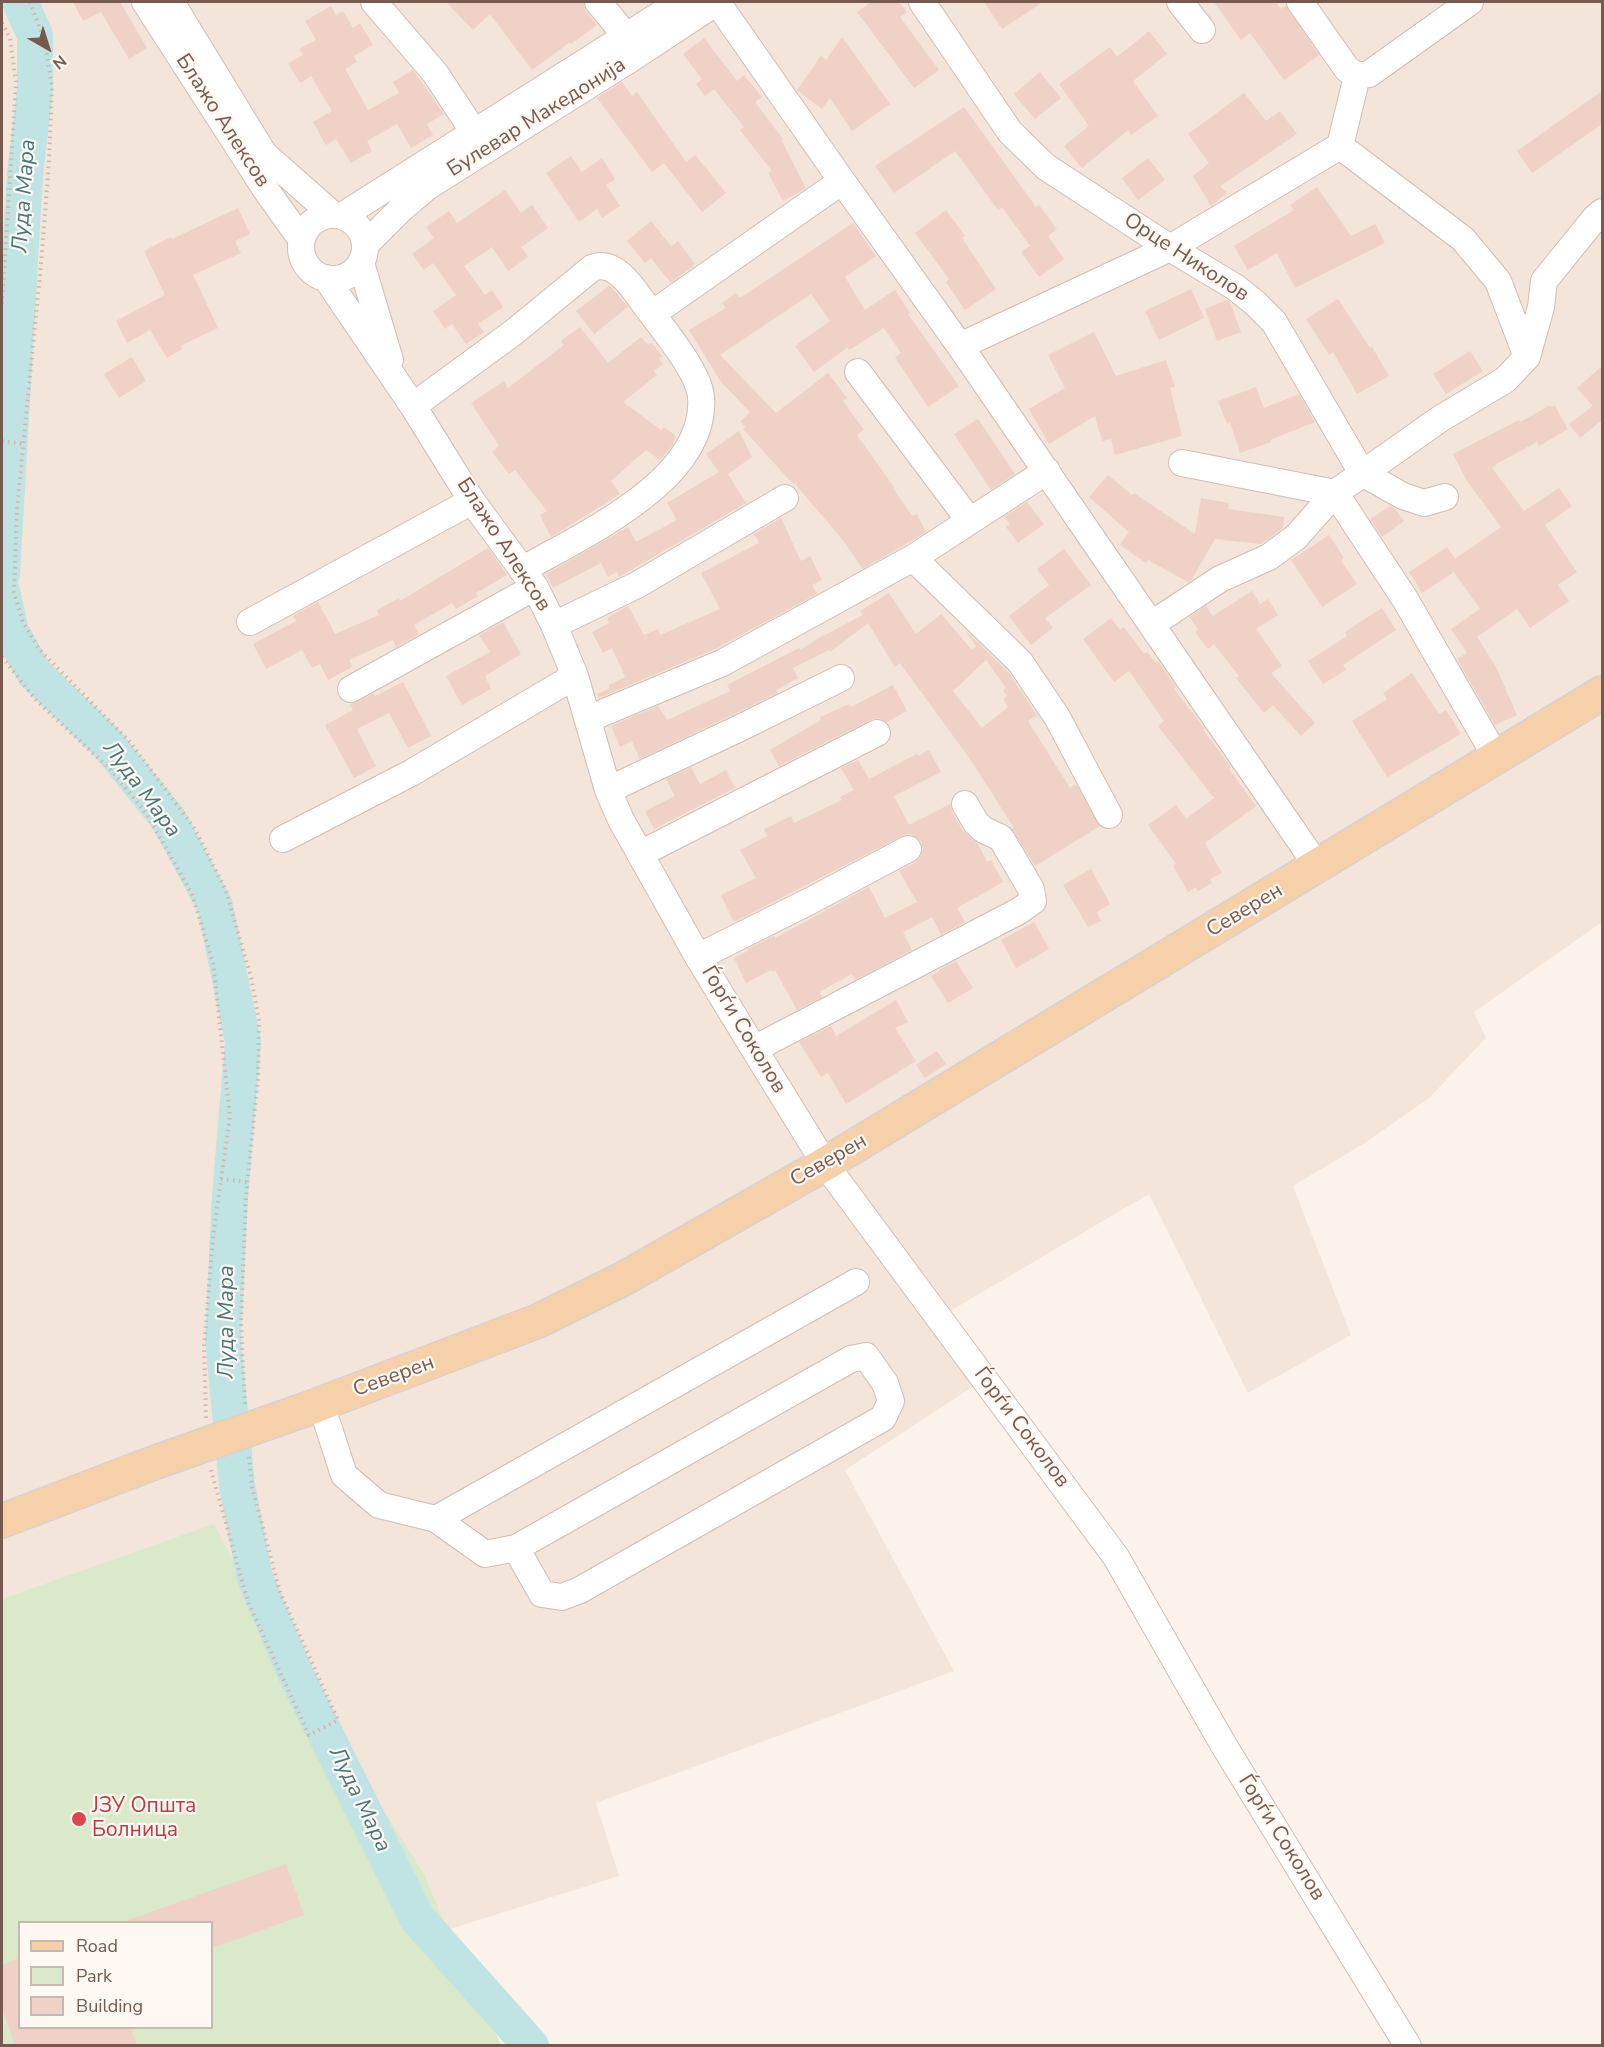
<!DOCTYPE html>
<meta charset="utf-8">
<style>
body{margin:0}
#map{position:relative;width:1604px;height:2047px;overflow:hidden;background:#fbf3eb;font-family:"Nunito Sans",sans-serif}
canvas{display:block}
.frame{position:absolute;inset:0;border:3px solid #76594f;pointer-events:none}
.legend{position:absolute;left:18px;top:1921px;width:195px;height:108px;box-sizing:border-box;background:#fef8f2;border:2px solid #c8b8b1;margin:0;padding:8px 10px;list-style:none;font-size:18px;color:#76594f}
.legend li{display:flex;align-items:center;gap:12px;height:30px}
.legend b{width:30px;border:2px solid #c8b8b1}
.north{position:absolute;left:18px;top:18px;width:60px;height:60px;-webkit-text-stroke:4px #fef8f2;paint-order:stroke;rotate:141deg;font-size:16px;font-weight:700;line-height:24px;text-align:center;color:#76594f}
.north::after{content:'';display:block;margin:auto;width:21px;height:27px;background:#76594f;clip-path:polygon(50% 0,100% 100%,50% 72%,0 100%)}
</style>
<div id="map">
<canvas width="1604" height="2047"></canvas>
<div class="frame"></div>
<ul class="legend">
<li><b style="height:8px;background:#f5d0a9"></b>Road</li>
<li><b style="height:16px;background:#dae9ca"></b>Park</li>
<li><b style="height:16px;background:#efd1c5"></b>Building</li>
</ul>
<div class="north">N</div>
</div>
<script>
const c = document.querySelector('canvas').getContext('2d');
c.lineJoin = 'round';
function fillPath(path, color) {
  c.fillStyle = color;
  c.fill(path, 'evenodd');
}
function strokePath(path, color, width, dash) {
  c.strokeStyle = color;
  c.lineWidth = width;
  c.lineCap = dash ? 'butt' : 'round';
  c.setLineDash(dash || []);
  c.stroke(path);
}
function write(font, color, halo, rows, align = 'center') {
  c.font = font + ' "Nunito Sans",sans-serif';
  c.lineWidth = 4.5;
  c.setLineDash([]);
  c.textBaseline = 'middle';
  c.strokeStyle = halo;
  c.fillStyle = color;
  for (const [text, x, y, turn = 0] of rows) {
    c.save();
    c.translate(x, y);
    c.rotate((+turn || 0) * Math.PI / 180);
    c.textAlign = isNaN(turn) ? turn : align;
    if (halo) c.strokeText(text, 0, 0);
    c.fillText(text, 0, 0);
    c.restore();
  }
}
fillPath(new Path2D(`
 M2 2H1602V922L1474 1012 1486 1038 1429 1098 1365 1143 1293 1186 1351 1335 1248 1393 1149 1194 940 1317 985 1379 845 1470 954 1671 596 1803 619 1876 447 1930 501 2045 2 2046ZM20 1922H212V2028H20Z`), '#f3e5da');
fillPath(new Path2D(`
 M214 1524 272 1635 425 1876 447 1930 501 2045H2V1599ZM20 1922H212V2028H20Z`), '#dae9ca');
strokePath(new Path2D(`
 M2 574 25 174 35 90V35L20 2
 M2 591 11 632 35 674 107 743 169 820 215 906 243 1042 230 1195 223 1340 237 1485 255 1578 297 1677 417 1918 531 2046`), '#c0e3e4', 36);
fillPath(new Path2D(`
 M73 2H122H120L147 48 129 59 101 12 83 21Z
 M446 2H583L586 11 597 25 571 44 570 42 532 70 490 14 473 30Z
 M871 2H899L907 12 900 17 939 70 914 88 857 12Z
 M984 2H1043L1002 29Z
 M1214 2H1276L1281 9 1286 6 1319 55 1284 80 1250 33 1241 40Z
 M331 6 336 15 343 11 353 28 360 23 373 45 354 56 357 62 345 69 368 110 399 93 393 82 413 70 444 114 427 124 433 135 411 148 397 124 367 141 372 151 351 163 336 139 326 145 313 122 332 111 311 76 300 83 288 63 303 55 299 49 316 40 305 21Z
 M1149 31 1167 54 1133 81 1158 116 1131 135 1128 130 1082 168 1064 146 1089 126 1059 84 1110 47 1117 57Z
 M842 37 890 104 852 131 830 98 822 109 797 90 821 56 826 60Z
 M704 38 737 81 744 75 762 97 755 102 783 139 781 140 806 188 798 193 783 201 768 173 772 171 740 130 744 127 714 89 705 96 696 84 702 79 683 54Z
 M1040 72 1061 98 1035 119 1014 94Z
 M622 82 632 96 637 92 686 162 695 155 726 193 702 212 664 163 652 172 597 98Z
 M1602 91V124L1532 173 1517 151Z
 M1244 93 1266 121 1280 111 1297 134 1220 186 1227 193 1211 206 1193 176 1209 163 1188 134Z
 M964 107 1036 207 1039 205 1057 229 1048 236 1064 259 1039 277 1021 252 1030 246 1002 207 998 210 955 151 894 193 875 166Z
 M571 156 582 172 602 158 615 179 606 185 620 206 602 218 597 209 579 222 546 173Z
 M1148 158 1165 180 1138 200 1122 178Z
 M1317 187 1351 236 1375 224 1385 243 1295 288 1277 253 1248 270 1234 246 1294 210 1290 205Z
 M505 190 521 213 532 205 548 228 521 247 528 257 508 271 492 247 464 266 485 295 492 290 503 307 478 324 484 332 466 344 452 324 445 329 433 311 456 295 433 263 424 270 412 254 434 238 426 227 449 211 457 223Z
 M238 208 250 234 235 241 241 253 193 275 218 328 180 346 182 349 167 358 150 330 127 343 116 321 165 295 144 251 171 237 172 239Z
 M946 210 965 236 962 238 996 289 965 310 946 282 949 279 915 233Z
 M651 221 671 246 678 241 695 264 671 283 651 258 645 263 627 241Z
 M853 223 876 256 845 277 865 310 895 290 910 313 908 314 959 386 928 407 895 357 901 353 884 328 849 350 848 347 814 372 795 346 830 321 811 294 720 355 776 413 828 373 847 398 843 401 864 430 857 435 894 487 893 488 912 516 917 514 926 532 863 569 842 539 795 484 794 485 743 429 746 427 740 422 750 412 721 382 689 330 726 308 722 303 736 293 740 298Z
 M610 285 628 307 594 334 576 311Z
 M1191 289 1204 318 1159 340 1145 311Z
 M1338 299 1370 348 1372 347 1389 376 1357 394 1333 352 1329 355 1306 319Z
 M1227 300 1230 302 1241 332 1217 341 1205 309Z
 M580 327 608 363 641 337 648 345 652 343 662 356 659 359 663 364 654 371 657 375 623 402 661 430 664 427 676 436 672 446 660 460 646 450 611 481 620 494 551 537 540 515 547 511 515 470 509 474 492 452 499 446 471 403 504 381 508 388 564 345 561 341Z
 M1094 332 1116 376 1166 360 1175 387 1170 388 1182 436 1115 455 1111 439 1102 441 1095 416 1049 444 1029 409 1065 388 1048 355Z
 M1470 351 1483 371 1446 394 1433 374Z
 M132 357 146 381 119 398 104 374Z
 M1602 366V420L1580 438 1569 424 1593 406 1577 388Z
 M1256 387 1264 408 1299 394 1315 422 1270 440 1271 442 1240 453 1230 422 1227 424 1218 401Z
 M1549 406H1555L1568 429 1539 446 1537 442 1496 464 1497 465 1492 468 1524 511 1559 488 1572 506 1545 525 1577 572 1558 585 1569 601 1530 628 1517 609 1477 637 1496 667 1517 715 1495 725 1457 659 1467 653 1451 629 1480 609 1454 572 1422 593 1409 572 1447 547 1455 559 1501 527 1467 481 1453 454 1519 420 1520 422Z
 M978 419 1015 474 991 490 954 434Z
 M739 431 752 457 728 474 746 503 619 577 617 572 608 577 601 563 553 588 546 574 628 527 636 542 677 520 667 503 719 472 706 454Z
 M1108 475 1132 495 1134 493 1195 534 1201 498 1229 503 1228 509 1284 517 1283 528 1261 544 1215 539 1192 579 1188 582 1148 560 1146 563 1120 545 1129 532 1089 497Z
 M1027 502 1044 524 1018 543 1006 527 1010 524 1004 517Z
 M1390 506 1395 509 1404 521 1382 537 1370 519Z
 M781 518 801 561 810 556 822 580 812 585 817 594 715 649 599 698 597 694 609 689V685L625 677 612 648 603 653 592 632 609 623 607 618 628 606 644 635 658 629 660 635 720 609 701 573 759 543 754 534Z
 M1329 535 1344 558 1341 561 1357 584 1322 607 1291 560Z
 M488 548 507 575 476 593 478 596 456 609 452 603 414 625 419 634 396 647 393 640 349 660 352 667 328 680 320 664 312 668 302 650 266 669 253 644 296 621 293 616 318 602 335 634 379 615 377 610 399 598 400 601Z
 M1064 549 1091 585 1045 618 1053 628 1031 645 1009 616 1049 585 1037 569Z
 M1252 591 1260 604 1268 599 1278 615 1256 629 1282 666 1271 673 1315 723 1301 736 1273 705 1264 713 1236 678 1239 676 1214 644 1208 649 1195 632 1198 629 1189 617 1206 606 1213 616Z
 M889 593 916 634 941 614 972 650 976 646 965 630 1008 672 1037 715 1028 721 1070 788 1076 784 1100 826 1035 866 1012 829 1014 828 970 759 900 663 895 667 868 623 830 652 829 650 793 668 798 678 776 690 778 693 640 759 632 741 620 747 611 726 658 706 667 720 730 691 727 685 799 648 800 650 819 638 863 615 860 611ZM986 660 1006 688 1003 691 1007 696 1003 699 1008 707 982 728 953 691Z
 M1382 608 1396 630 1343 665 1346 670 1323 684 1308 661 1347 636 1345 632Z
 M1111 618 1120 630 1124 627 1144 654 1147 652 1156 663 1158 661 1176 687 1174 689 1205 729 1203 730 1231 767 1229 769 1256 806 1205 843 1222 873 1210 879 1212 883 1198 891 1196 887 1188 892 1173 865 1176 864 1148 825 1176 805 1186 819 1214 798 1158 726 1164 721 1129 671 1114 682 1083 639Z
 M503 622 521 654 485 676 491 689 462 705 446 676 490 652 479 635Z
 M1412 673 1439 714 1446 710 1461 734 1387 777 1352 721 1387 699 1383 693Z
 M403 682 431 736 408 748 389 713 357 729 376 766 354 778 325 725 353 710 350 704 358 702 374 693 375 696Z
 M893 685 907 711 887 722 878 718 870 720 779 766 770 750 821 720 820 717 849 704 851 707Z
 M929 750 941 772 894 796 909 825 950 804 952 812 963 831 978 844 987 862 991 860 1003 882 957 908 965 922 941 935 932 917 903 932 912 950 855 980 852 974 819 992 822 997 797 1010 775 970 772 972 771 970 746 983 734 958 748 951 747 949 774 936 775 938 869 887 885 918 917 902 899 871 916 862 921 856 923 849 921 841 916 837 909 834 902 836 734 922 721 895 756 878 740 850 767 836 764 829 791 816 794 823 842 800 840 797 854 790 841 768 858 760 869 779 917 754 918 756Z
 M691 767 700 784 726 770 735 788 654 829 645 811 675 796 666 779Z
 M1091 869 1110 904 1097 912 1101 921 1088 927 1063 885Z
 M1034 922 1049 949 1016 968 1001 940Z
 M956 961 973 988 948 1003 931 976 939 971V970Z
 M896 1000 908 1022 895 1028 916 1061 846 1104 828 1073 821 1077 799 1042 831 1026 836 1036Z
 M937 1051 946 1064 925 1078 916 1065Z
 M286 1864 304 1915 212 1948V1923H128V1920Z
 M20 1958V2028H131L137 2046H15L2 2008V1965Z`), '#efd1c5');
const minor = new Path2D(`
 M145 2 266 190 301 239
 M171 2 264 154 332 214
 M374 2 435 73 474 132
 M598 2 626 36
 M717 2 842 181 960 346 1318 867
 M922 2 1010 132 1046 167 1170 248 1235 287 1255 303 1274 322 1362 473 1403 496 1424 503 1445 497
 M1180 2 1202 30
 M1300 2 1347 69 1357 76 1369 74 1470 2
 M1340 146 1463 239 1498 281 1527 357
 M301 247a32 32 0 1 1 64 0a32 32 0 1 1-64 0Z
 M342 216 680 2
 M365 245 401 209 427 187 629 60 717 2
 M361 263 390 360
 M326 278 413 406 472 501 535 587 554 625 575 676 608 790 621 820 698 957 754 1049 825 1164 1116 1557 1223 1744 1408 2046
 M960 346 1170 248 1340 146 1357 76
 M858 372 969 520
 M413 406 514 332 592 268C618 257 638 297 652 314L842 181
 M1182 463 1335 493 1405 599 1496 757
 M913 558 1020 662 1057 717 1109 815
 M522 570C582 535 708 480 701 397 699 373 667 334 652 314
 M250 622 472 501
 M1152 624 1220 579 1269 557 1296 537 1335 493 1440 419 1505 380 1527 357 1541 307 1544 281 1595 218 1602 212
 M554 625 637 585 785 498
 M351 689 535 587
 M588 719 722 663 913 558 1047 471
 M608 790 740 728 841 678
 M283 839 411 773 575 676
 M640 854 877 733
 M698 957 810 901 908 849
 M754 1049 1019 911 1033 901 1031 889 1001 838 984 830 976 823 965 804
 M321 1404 344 1475 379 1505 436 1519 856 1282
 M436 1519 485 1554 516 1548 851 1359 866 1356 885 1383 891 1401 883 1418 580 1590 562 1597 542 1594 516 1548`);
const major = new Path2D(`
 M307 1409 538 1321 623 1279 825 1164 1602 693
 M2 1521 156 1462`);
strokePath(minor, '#d0bdb3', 28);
strokePath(major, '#d9d1ce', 36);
strokePath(new Path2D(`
 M30 2 45 42 52 87 49 162 41 264 17 509 14 592 23 622 39 649 130 742 195 829 226 891 251 977 259 1021 258 1078 246 1196 241 1323 245 1404
 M2 23 10 38 16 83 2 304
 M2 441 24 444
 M2 657 37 701 111 770 146 813 192 894 213 963 230 1116 213 1237 204 1347 206 1418
 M221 1179 247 1182
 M211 1470 248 1602 309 1735 338 1720 280 1592 252 1487 249 1456`), '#d5b4a7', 4, [1.5, 4.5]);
strokePath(minor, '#fff', 26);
strokePath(major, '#f5d0a9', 33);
const majorBridge = new Path2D(`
 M156 1462 307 1409`);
strokePath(majorBridge, '#d9d1ce', 36, []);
strokePath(majorBridge, '#f5d0a9', 33);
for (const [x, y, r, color] of [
 [79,1819,8,"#e0444e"]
]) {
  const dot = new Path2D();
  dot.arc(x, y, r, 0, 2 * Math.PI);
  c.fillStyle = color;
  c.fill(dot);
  strokePath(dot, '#fef8f2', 2);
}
write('21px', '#76594f', '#fef8f2', [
 ["Булевар Македонија",537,118,-32],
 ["Блажо Алексов",222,121,57],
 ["Орце Николов",1186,258,33],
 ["Блажо Алексов",503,545,57],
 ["Северен",1245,911,-31],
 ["Ѓорѓи Соколов",743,1030,59],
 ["Северен",829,1161,-30],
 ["Северен",394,1377,-20],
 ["Ѓорѓи Соколов",1021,1428,53],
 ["Ѓорѓи Соколов",1281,1838,58]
]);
write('21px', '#be3a42', '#fef8f2', [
 ["ЈЗУ Општа",92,1807],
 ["Болница",92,1831]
], 'left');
write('italic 22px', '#437679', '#fef8f2', [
 ["Луда Мара",25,196,-86],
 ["Луда Мара",141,790,53],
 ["Луда Мара",228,1322,-90],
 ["Луда Мара",359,1800,64]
]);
</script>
